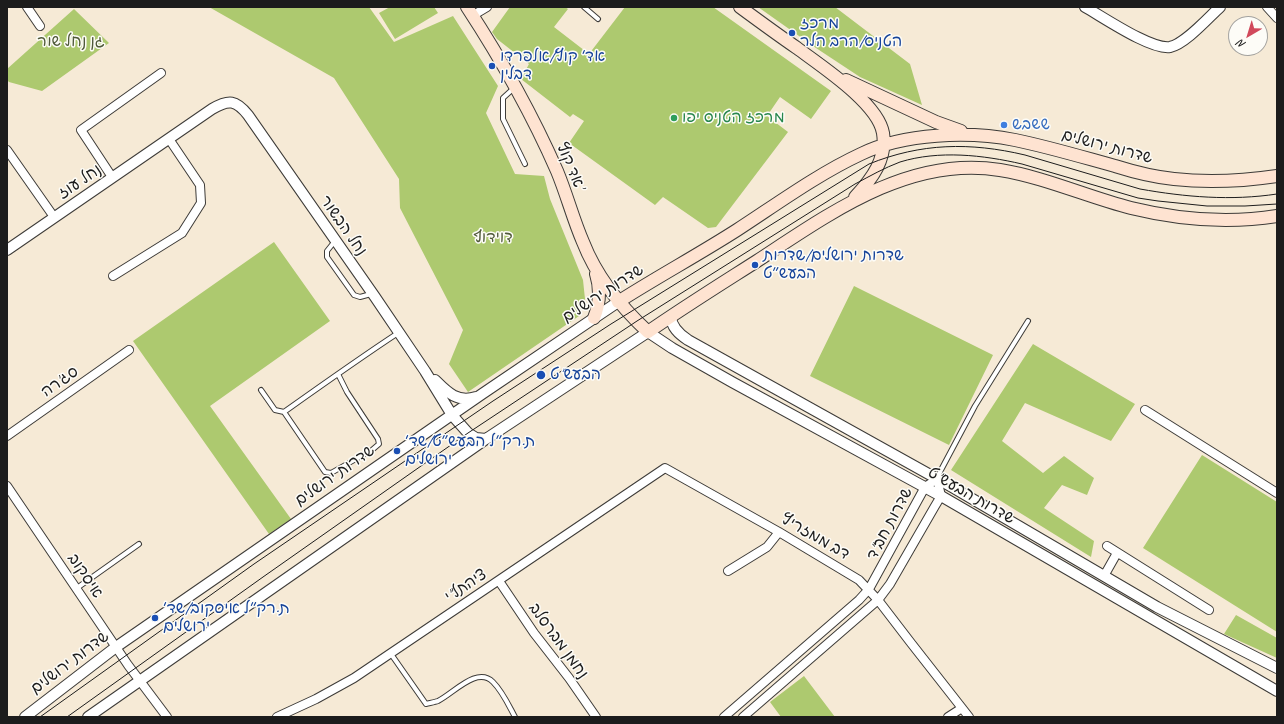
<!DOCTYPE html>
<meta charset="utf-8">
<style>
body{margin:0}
#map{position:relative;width:1284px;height:724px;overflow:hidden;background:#f6ead6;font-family:Caveat,sans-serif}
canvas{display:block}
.frame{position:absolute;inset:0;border:8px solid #1c1c1c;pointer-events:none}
.north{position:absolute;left:1228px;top:16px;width:40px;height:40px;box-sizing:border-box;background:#fdfcf7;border:1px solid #a3a29f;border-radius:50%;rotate:218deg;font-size:11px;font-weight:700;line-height:16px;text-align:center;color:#1c1c1c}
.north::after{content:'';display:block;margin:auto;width:14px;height:18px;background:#d1495b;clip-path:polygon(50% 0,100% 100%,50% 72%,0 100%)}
</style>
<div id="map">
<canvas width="1284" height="724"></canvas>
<div class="frame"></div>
<div class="north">N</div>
</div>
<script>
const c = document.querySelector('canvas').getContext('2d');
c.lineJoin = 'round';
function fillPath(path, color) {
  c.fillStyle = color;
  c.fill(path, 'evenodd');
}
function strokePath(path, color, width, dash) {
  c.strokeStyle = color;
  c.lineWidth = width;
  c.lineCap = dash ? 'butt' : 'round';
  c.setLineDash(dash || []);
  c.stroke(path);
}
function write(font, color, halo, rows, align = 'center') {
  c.font = font + ' Caveat,"Playpen Sans Hebrew",sans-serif';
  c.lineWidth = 3;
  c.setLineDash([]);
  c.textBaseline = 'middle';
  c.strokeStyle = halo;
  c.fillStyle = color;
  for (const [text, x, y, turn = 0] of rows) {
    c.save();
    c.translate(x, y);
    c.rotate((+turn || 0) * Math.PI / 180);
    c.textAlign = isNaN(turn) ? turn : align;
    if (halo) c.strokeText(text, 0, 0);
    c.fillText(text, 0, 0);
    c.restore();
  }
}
fillPath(new Path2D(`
 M209 7H369L394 42 453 16 498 86 486 113 515 174 544 176 550 199 583 280 585 299 579 316 468 392 449 364 463 330 400 208 399 179 334 78Z
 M390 7H434L438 13 395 39 379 13Z
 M510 7H565L568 9 554 27 589 54 625 7H713L831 91 811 119 780 97 767 116 788 132 716 227 708 228 663 197 655 205 569 143 584 121 573 114 570 117 521 79 529 64 497 39 492 32Z
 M758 7H835L910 64 922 105 860 77 816 48Z
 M74 9 109 43 42 91 9 82 7 80V69Z
 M274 242 330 321 210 406 291 519 269 534 133 341Z
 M854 286 993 355 949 445 810 376Z
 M1033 344 1135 404 1111 441 1025 403 1002 441 1043 473 1064 456 1094 478 1087 495 1062 485 1044 508 1094 541 1091 557 951 470Z
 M1202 455 1277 502V632L1143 548Z
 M1236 615 1277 638V658L1224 634Z
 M804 676 835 717H781L770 702Z`), '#adc96f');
const service = new Path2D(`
 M584 7 598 19
 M514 88 503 98V119L525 164
 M335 241 327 251V257L354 295 360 297 371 294
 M338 374 347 392 378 439 379 444 372 450 331 473 325 472 284 412C322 385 360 358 398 333
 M261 390 275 410 284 412
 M937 479 941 470 975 406 1028 321
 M77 588 139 544
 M391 654 426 704C430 703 435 702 438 701 454 693 477 666 493 682 503 692 509 706 515 717`);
const minor = new Path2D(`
 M27 7 40 26
 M1267 7 1277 18
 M472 16 487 7
 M7 150 54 217
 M112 177 81 130 161 73
 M113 276 182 233 201 203 200 185 169 139
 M1145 410 1277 493
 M7 436 129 350
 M7 486 128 665 167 717
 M1107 546 1209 610
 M728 571 767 547 779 532
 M1104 576 1117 553
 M499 581 534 633 569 678 596 717
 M277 717 316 699 354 678 665 468 779 532 859 580 878 600 911 643 969 717
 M724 717 859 600 869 589 925 487 937 479 941 496 935 506 890 584 878 600 743 717
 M948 717 962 708`);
const tertiary = new Path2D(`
 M1085 7C1103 17 1151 50 1170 47 1185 44 1208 18 1220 7
 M7 250 212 109C229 99 236 100 248 115L375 297 425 371 452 415 468 433 476 438 486 439
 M671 316C671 327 679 334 688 340L952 487 1157 607 1277 668
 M435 380C447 392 457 403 476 397
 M25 717 116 647 482 394 618 302
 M88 717 486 439 648 332 672 348 732 382 941 496 1277 691`);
const secondary = new Path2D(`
 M467 7C501 59 532 114 557 171 567 195 573 219 583 242 597 278 620 306 648 332 684 307 721 284 757 261 829 214 909 155 1000 170 1044 177 1088 197 1131 208 1180 220 1227 224 1277 216
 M740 7C759 21 778 35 797 48 821 66 878 103 883 133 887 159 872 179 855 197
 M846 80 936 122 961 131
 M618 302C657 277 698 255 737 230 777 204 818 174 861 154 904 133 969 131 1015 140 1049 147 1082 157 1115 166 1134 172 1154 177 1174 179 1208 183 1243 181 1277 176
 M594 318C600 303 601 290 596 274`);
strokePath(service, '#3d3b38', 6);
strokePath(minor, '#3d3b38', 10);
strokePath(tertiary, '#3d3b38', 12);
strokePath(secondary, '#3d3b38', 14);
strokePath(service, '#fff', 4);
strokePath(minor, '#fff', 8);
strokePath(tertiary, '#fff', 10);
strokePath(secondary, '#fee3d1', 12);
strokePath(new Path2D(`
 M40 717 254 564 493 401 611 324 869 164C921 143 970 142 1025 155L1140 189C1185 197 1231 201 1277 194
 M67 717 263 577 468 433 637 321 855 184C870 176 884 168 900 162 939 150 983 155 1022 164L1138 198 1158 201 1207 206H1245L1277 204`), '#1c1c1c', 1);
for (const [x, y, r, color] of [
 [792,33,4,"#1a4fb4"],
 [492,66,4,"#1a4fb4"],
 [674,118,4,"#2e9e5b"],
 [1004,125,4,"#3f7fe0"],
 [755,265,4,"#1a4fb4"],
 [541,375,5,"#1a4fb4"],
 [397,451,4,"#1a4fb4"],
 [155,618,4,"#1a4fb4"]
]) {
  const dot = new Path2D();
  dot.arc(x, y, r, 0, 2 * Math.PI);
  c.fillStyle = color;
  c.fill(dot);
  strokePath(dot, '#fdfcf7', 1.5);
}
write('16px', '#164399', '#fdfcf7', [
 ["מרכז",800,24],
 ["הטניס/הרב הלר",800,42],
 ["אד׳ קוץ/אלפרדו",500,57],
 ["דבלין",500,75],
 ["שדרות ירושלים/שדרות",763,256],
 ["הבעש״ט",763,274],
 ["הבעש\"ט",550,375],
 ["ת.רק״ל הבעש״ט/שד׳",405,442],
 ["ירושלים",405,460],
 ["ת.רק״ל איסקוב/שד׳",163,609],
 ["ירושלים",163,627]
], 'left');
write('16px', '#4f5939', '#fdfcf7', [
 ["גן נחל שור",71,42],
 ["דוידוף",493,238]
]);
write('16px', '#27864d', '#fdfcf7', [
 ["מרכז הטניס יפו",682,118]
], 'left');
write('16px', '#366cbe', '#fdfcf7', [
 ["ששבש",1012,125]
], 'left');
write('16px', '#1c1c1c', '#fdfcf7', [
 ["שדרות ירושלים",1107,147,15],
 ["אד קוץ'",570,166,67],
 ["נחל עוז",80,182,-34],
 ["נחל הבשור",343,226,55],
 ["שדרות ירושלים",603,294,-33],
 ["סג'רה",60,382,-35],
 ["שדרות ירושלים",335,476,-35],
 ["שדרות הבעש\"ט",971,496,30],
 ["שדרות חב\"ד",890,524,-62],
 ["דב ממזריץ",815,537,30],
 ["איסקוב",85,576,56],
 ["ציהתל\"י",466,586,-34],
 ["נחמן מברסלב",558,641,54],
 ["שדרות ירושלים",70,663,-37]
]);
</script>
